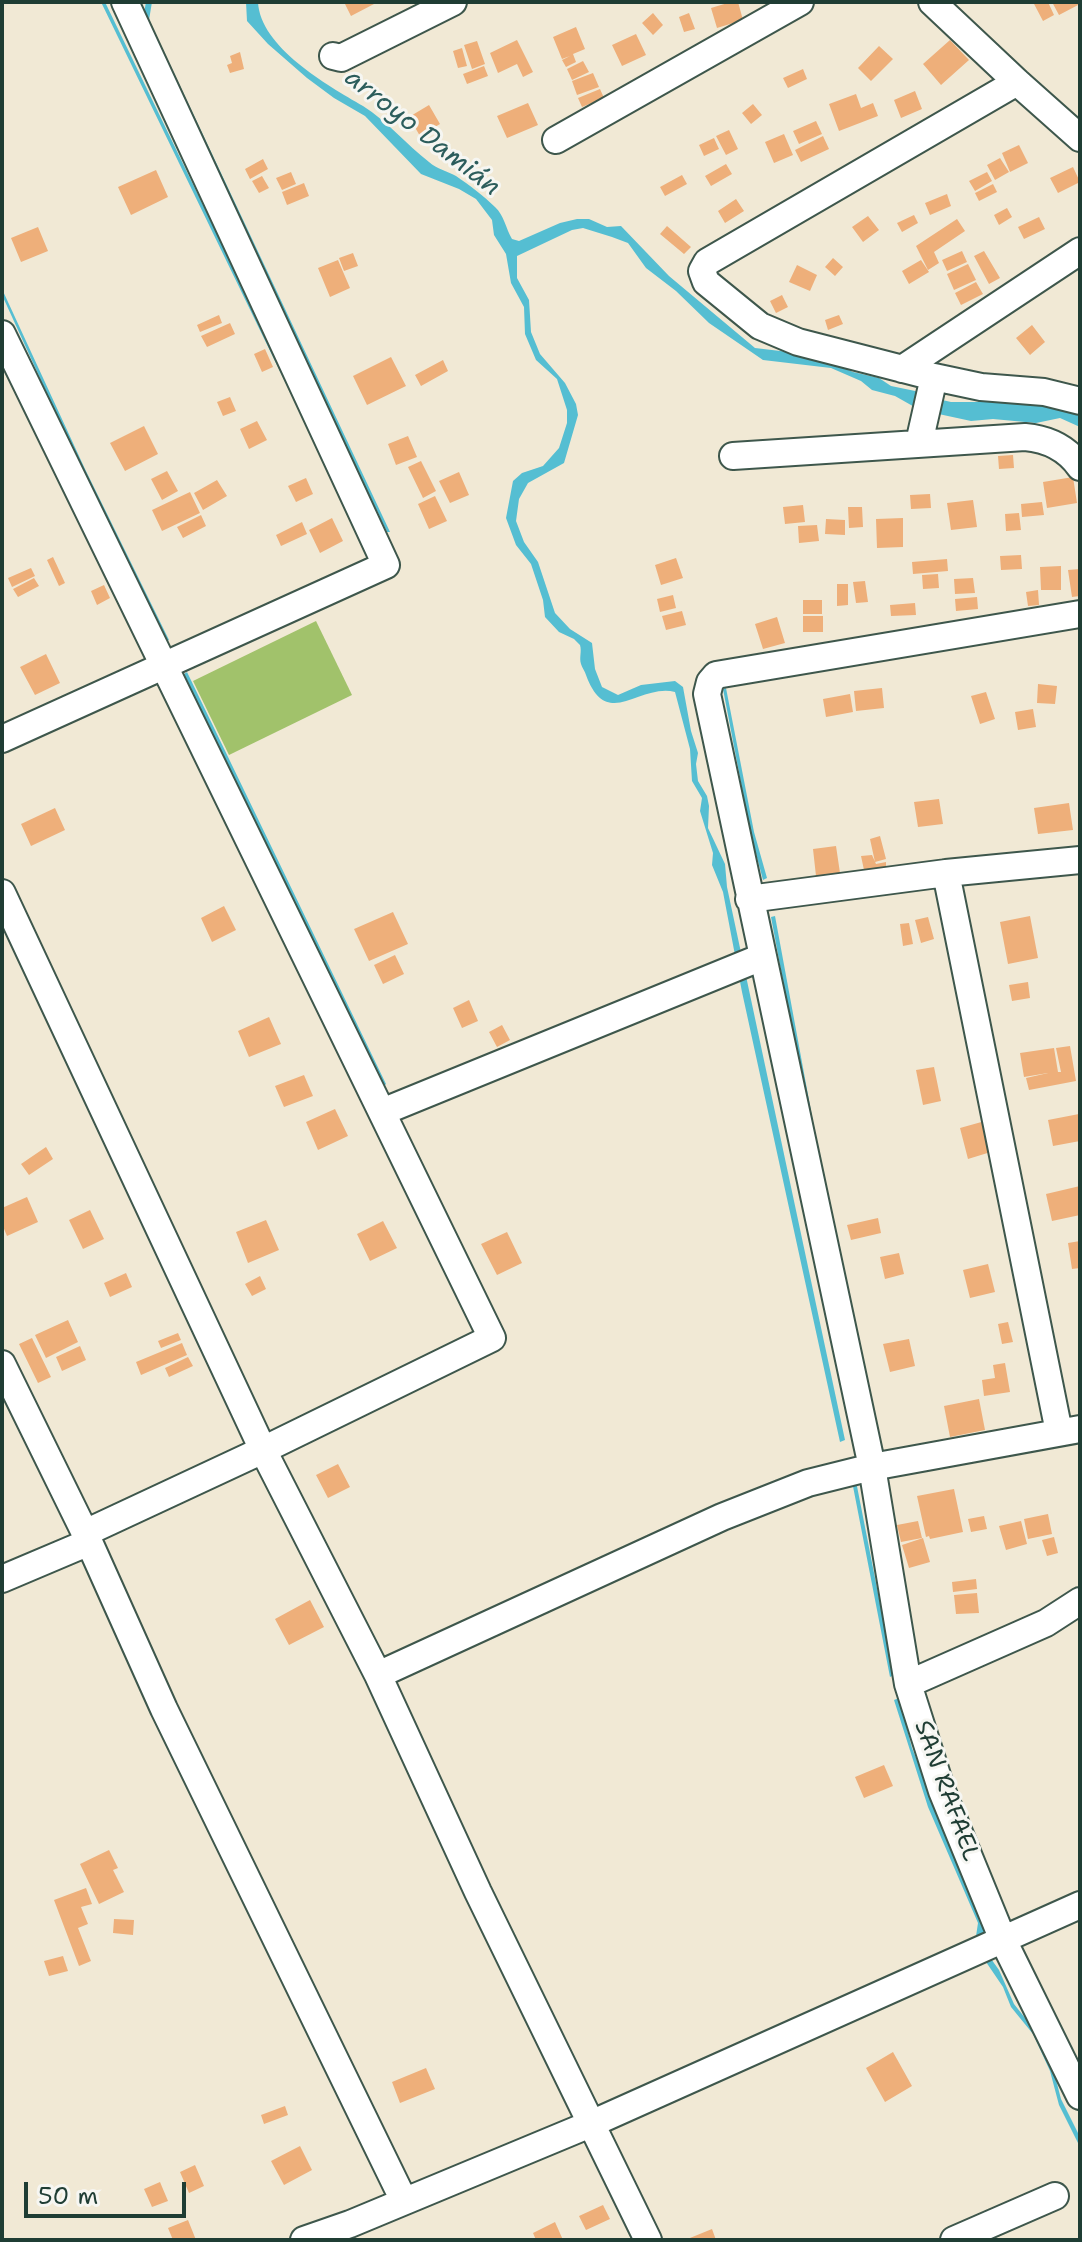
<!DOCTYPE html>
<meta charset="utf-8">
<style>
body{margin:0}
#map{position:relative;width:1082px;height:2242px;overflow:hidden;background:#f1e9d5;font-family:"Shantell Sans",sans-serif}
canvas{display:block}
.frame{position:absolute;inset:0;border:4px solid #1f3d34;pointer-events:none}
.scale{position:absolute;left:24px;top:2182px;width:162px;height:36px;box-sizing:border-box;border:4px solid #1f3d34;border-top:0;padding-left:10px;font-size:24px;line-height:28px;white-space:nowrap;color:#1f3d34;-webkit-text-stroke:6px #f6f6f2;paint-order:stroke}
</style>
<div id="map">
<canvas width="1082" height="2242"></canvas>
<div class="frame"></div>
<div class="scale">50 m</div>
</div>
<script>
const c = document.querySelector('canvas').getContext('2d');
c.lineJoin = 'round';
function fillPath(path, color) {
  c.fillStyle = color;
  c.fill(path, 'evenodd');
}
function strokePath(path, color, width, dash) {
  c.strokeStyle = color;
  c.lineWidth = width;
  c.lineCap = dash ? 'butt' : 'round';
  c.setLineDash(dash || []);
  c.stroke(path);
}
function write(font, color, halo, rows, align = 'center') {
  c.font = font + ' "Shantell Sans",sans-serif';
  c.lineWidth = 6;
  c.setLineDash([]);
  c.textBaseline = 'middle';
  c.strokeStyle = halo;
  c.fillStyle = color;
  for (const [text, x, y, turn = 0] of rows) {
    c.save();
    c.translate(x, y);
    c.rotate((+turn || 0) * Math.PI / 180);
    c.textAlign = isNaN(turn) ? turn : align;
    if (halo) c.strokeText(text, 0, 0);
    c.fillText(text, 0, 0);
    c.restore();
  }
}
fillPath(new Path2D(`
 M316 621 352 695 229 755 193 681Z`), '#a1c26b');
fillPath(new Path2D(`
 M101 2H105L367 545 365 547Z
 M146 2H152L149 20 390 532H387L150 28 144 13Z
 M246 2H258C260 47 327 85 363 106 387 121 407 145 429 162 437 169 447 171 456 176 469 185 484 196 495 207 504 215 506 229 512 239L519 241 560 223 577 219H589L607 227 621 226 669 276 755 348 814 355 853 372 879 378 891 386 920 392 918 409 895 396 872 390 861 381 831 368 763 360 709 323 676 291 646 268 628 243 612 237 583 228 572 230 517 256V278L529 300 531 332 540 354 565 383 576 404 578 415 564 463 528 483 519 499 516 521 524 542 538 562 555 613 570 629 592 643 595 669 602 687 618 695 641 685 675 681 683 687 691 731 698 753 696 764 698 781 707 796 709 806 708 828 725 864 727 887 845 1440 840 1442 742 992 723 892 712 865 713 853 700 811 702 798 692 781 690 749 675 692C639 683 607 732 586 675 585 671 582 668 581 664 579 657 582 652 580 645L574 639 559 632 545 617 543 600 531 564 516 545 506 518 513 481 522 473 543 466 559 448 567 423V410L557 379 536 360 525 334 524 307 511 283 506 254 494 235 492 220 476 199 459 189 421 174 365 116 334 98 307 78 268 44 247 21Z
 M2 289 85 469 169 640 167 641 82 470 2 295Z
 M938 399 951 402H1031L1080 413V427L1060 418 1036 423 993 419 971 421 934 413Z
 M187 672 386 1084 384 1086 184 674Z
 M726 688 754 832 767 878 763 880 751 835 723 689Z
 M775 916 847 1306 844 1307 771 917Z
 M851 1476H855L894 1675 890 1677Z
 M899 1698 912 1748 985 1929 987 1942 975 1943 978 1923 928 1807 894 1700Z
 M989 1956 999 1970 1014 2004 1033 2028 1055 2076 1061 2099 1080 2137V2147L1059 2105 1050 2071 1033 2034 1011 2007 1003 1987 984 1959Z`), '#55bed2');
fillPath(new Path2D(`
 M344 2H372L374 4 351 16Z
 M731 2H738L743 20 717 28 711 8Z
 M1033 2H1048L1054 15 1043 21Z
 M1052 2H1078L1080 4 1059 15Z
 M653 13 663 25 653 35 642 23Z
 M689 13 695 29 684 32 679 17Z
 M576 27 585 49 573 54 576 62 566 67 562 60 570 56 562 59 553 37Z
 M636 34 646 55 622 66 612 45Z
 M517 40 533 72 523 77 517 64 498 73 490 53Z
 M950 40 969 60 941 85 923 64Z
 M477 41 485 64 472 69 464 45Z
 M879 46 893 59 871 81 858 68Z
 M462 48 467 66 458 68 453 51Z
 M240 52 244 69 230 73 227 65 232 63 230 56Z
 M583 61 589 72 572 80 567 69Z
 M484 66 488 76 467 84 463 74Z
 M803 69 807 79 788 88 783 78Z
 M593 73 599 87 577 95 572 81Z
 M600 89 604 98 582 107 578 98Z
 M915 91 922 109 901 118 894 100Z
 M856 94 861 108 873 103 878 116 839 131 829 104Z
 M528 103 538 125 507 138 497 116Z
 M753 104 762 115 751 124 742 113Z
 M429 105 440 124 420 136 409 117Z
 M816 121 822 134 799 144 793 131Z
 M729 130 738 149 726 155 716 136Z
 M784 134 793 155 774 163 765 142Z
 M823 136 829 149 801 162 795 150Z
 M714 138 719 149 704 156 699 145Z
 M1019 145 1028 163 1010 172 1002 153Z
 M1000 158 1009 172 995 180 987 165Z
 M263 159 268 169 250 179 245 169Z
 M726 164 732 174 711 186 705 176Z
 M1073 167 1080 182 1058 193 1050 178Z
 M156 170 168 197 131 215 118 187Z
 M291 172 296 184 282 190 276 178Z
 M987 172 992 181 975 191 969 181Z
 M682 175 687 184 665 196 660 187Z
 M262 176 269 188 259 193 252 181Z
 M304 183 309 196 287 205 282 192Z
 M993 184 997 192 979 201 975 193Z
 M947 194 951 206 930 215 925 203Z
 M736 199 744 211 725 223 718 211Z
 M1007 208 1012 217 999 225 994 215Z
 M914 215 918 223 902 232 897 223Z
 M868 216 879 230 863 242 852 227Z
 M1039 217 1045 229 1024 239 1018 227Z
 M957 219 965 231 934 252 939 263 928 270 916 246Z
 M667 226 691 247 684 254 660 234Z
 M38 227 48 251 21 262 11 238Z
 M962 251 967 262 947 271 942 260Z
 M984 251 1000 278 989 284 974 256Z
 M353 253 358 266 344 271 339 258Z
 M833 258 843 267 835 276 825 267Z
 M338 260 350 288 330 297 318 268Z
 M921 260 929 272 909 284 902 271Z
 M968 264 976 280 954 290 947 274Z
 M797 265 817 275 810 291 789 282Z
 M976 282 983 294 961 305 955 293Z
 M782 295 788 307 776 313 770 301Z
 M219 315 222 323 200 332 197 325Z
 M839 315 843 324 828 330 825 320Z
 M230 323 235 334 207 347 201 336Z
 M1032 325 1045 342 1030 355 1016 338Z
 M265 349 273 367 262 372 254 354Z
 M391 357 406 386 367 405 353 376Z
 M443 360 448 371 421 386 415 375Z
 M230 397 236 411 223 416 217 402Z
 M257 421 267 440 249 449 240 429Z
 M144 426 158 454 125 471 110 443Z
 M408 436 417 457 396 465 388 444Z
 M1013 455 1014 468 999 469 998 456Z
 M421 461 436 491 423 498 408 467Z
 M167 471 178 491 162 500 151 479Z
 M459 472 469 495 450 503 439 481Z
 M1073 477 1077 503 1047 508 1043 482Z
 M306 478 313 494 296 502 288 486Z
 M217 480 227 496 203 510 194 493Z
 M190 492 200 513 162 531 152 510Z
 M930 494 931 508 911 509 910 495Z
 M435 496 447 521 429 529 418 504Z
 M973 500 977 527 951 530 947 503Z
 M1042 502 1044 515 1022 517 1021 504Z
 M803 505 805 522 785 524 783 507Z
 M848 507H862L863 527 849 528Z
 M1019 513 1021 530 1006 531 1005 514Z
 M201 515 206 526 183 538 177 527Z
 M332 518 343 541 320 553 309 530Z
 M903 518V547L877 548 876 519Z
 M826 519 845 520V535L825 534Z
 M302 522 307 534 281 546 276 535Z
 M817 525 819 541 799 543 798 526Z
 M1021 555 1022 569 1001 570 1000 556Z
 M53 557 65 583 59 586 47 560Z
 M676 558 683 578 661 585 655 565Z
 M947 559 948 571 913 574 912 562Z
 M1061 566V590H1041L1040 567Z
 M31 568 35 576 12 587 8 578Z
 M1080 569V596L1072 597 1068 570Z
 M938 574 939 588 923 589 922 575Z
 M34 578 39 586 18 597 13 589Z
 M973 578 975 593 955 594 954 579Z
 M865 581 868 602 856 603 853 582Z
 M837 584H848V605L837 606Z
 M104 585 110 598 97 605 91 591Z
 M1038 590 1039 605 1028 606 1026 592Z
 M673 595 676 608 660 612 657 599Z
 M977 597 978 609 956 611 955 599Z
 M803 600H822V614H803Z
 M915 603 916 615 891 616 890 605Z
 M682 611 686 625 666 630 662 616Z
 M803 616H823V632H803Z
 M777 617 785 643 763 649 755 624Z
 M46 654 60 683 35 695 20 667Z
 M1038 684 1057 686 1055 704 1037 703Z
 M882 688 884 708 856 711 854 691Z
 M986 692 995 719 980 724 971 696Z
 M850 694 853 712 826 717 823 699Z
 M1033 709 1036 727 1018 730 1015 712Z
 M939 799 943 824 918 827 914 802Z
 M1069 803 1073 830 1038 834 1034 808Z
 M55 808 65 830 31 846 21 824Z
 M880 836 886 859 875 862 870 839Z
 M836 846 840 873 816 876 813 849Z
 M872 855 876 864 886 862V867L864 870 861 856Z
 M224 906 236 930 212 942 201 918Z
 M393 912 408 944 369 961 354 929Z
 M1030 916 1038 958 1008 964 1000 922Z
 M928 917 934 939 921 943 915 920Z
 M909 923 913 944 903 946 900 924Z
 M395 955 404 974 383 984 374 965Z
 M1028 982 1030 998 1012 1001 1009 985Z
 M469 1000 478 1021 462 1028 453 1008Z
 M269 1017 281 1044 249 1057 238 1031Z
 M502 1025 510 1040 497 1047 489 1032Z
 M1070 1046 1076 1081 1029 1090 1026 1078 1048 1073 1024 1077 1020 1053 1054 1048 1058 1072H1061L1056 1048Z
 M934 1067 941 1101 923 1105 916 1070Z
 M304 1075 313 1096 284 1107 275 1086Z
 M335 1109 348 1136 318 1150 306 1122Z
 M1079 1114 1080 1141 1053 1146 1048 1120Z
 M985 1121 994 1151 968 1159 960 1128Z
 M46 1147 53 1159 29 1175 21 1164Z
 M1080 1186V1215L1052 1221 1046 1194Z
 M27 1197 38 1222 7 1236 2 1224V1208Z
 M90 1210 104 1239 83 1249 69 1220Z
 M878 1218 881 1233 851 1240 847 1225Z
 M266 1220 279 1250 248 1263 236 1232Z
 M383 1221 397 1248 370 1261 357 1234Z
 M507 1232 522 1263 497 1275 481 1244Z
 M1080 1241V1268L1072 1269 1068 1243Z
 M899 1253 904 1274 885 1279 880 1257Z
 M988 1264 995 1292 970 1298 963 1270Z
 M126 1273 132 1287 110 1297 104 1283Z
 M260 1276 266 1289 252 1296 245 1284Z
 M68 1320 78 1342 46 1358 35 1335Z
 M1008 1322 1013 1342 1002 1344 998 1324Z
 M178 1333 181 1340 161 1348 158 1341Z
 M32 1338 51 1377 38 1383 19 1344Z
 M909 1339 915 1366 890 1372 883 1344Z
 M182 1343 187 1355 141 1375 136 1362Z
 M80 1346 86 1360 62 1371 56 1357Z
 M188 1357 193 1366 169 1377 165 1368Z
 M1005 1363 1010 1392 984 1396 982 1380 995 1378 993 1365Z
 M979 1399 985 1430 950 1437 944 1406Z
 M338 1464 350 1487 328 1498 316 1475Z
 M954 1489 963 1532 930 1539 929 1536 926 1537 917 1496Z
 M1048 1514 1052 1534 1028 1539 1024 1519Z
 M984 1516 987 1529 971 1532 968 1519Z
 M918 1521 922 1538 901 1542 897 1525Z
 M1021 1521 1027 1544 1006 1550 999 1526Z
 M1054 1537 1058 1553 1047 1556 1042 1540Z
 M923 1538 930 1562 909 1568 902 1545Z
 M976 1579 977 1589 953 1592 952 1582Z
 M977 1593 979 1613 956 1614 954 1595Z
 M310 1600 324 1627 289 1645 275 1619Z
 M884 1765 893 1786 864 1798 855 1777Z
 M109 1850 118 1868 113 1870 124 1892 99 1904 80 1864Z
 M86 1888 92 1904 81 1907 88 1924 78 1928 91 1961 79 1966 54 1900Z
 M114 1919 134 1920 133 1935 113 1933Z
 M63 1956 68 1971 49 1976 44 1961Z
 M893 2052 912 2086 885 2102 866 2068Z
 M426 2068 435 2089 400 2103 392 2082Z
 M285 2106 288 2115 264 2124 261 2115Z
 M300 2146 312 2170 284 2185 271 2161Z
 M195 2165 204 2186 189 2193 180 2172Z
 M160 2182 168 2201 152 2207 144 2189Z
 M603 2205 610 2219 586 2230 579 2216Z
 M188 2220 196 2240H173L168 2228Z
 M555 2222 563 2240H536L533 2233Z
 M712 2229 716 2240H685Z`), '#eeaf7a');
const minor = new Path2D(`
 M932 2 1017 82 1080 138
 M333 56 341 58 453 2
 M1017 82 707 262 702 271 706 282 760 326 798 342 934 377 981 387 1044 392 1080 401
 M556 140 800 2
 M2 334 492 1338 263 1450 85 1533
 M902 369 1080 251
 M919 443 934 377
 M733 456 1025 437C1047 439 1067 448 1080 467
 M1080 614 716 675 710 682 707 694 872 1467 908 1684 942 1791 1003 1940 1080 2096
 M2 739 386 565 125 2
 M946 873 1059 1432
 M2 893 263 1450 378 1675 478 1892 648 2240
 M749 899 946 873 1080 860
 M382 1112 762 957
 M2 1364 85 1533 164 1709 404 2201
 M2 1579 87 1543
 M378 1675 722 1517 808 1483 872 1467 1080 1429
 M908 1684 1046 1623 1080 1601
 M304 2240 350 2224 593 2123 1080 1905
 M954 2240 1055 2196`);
strokePath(minor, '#3e574c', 30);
strokePath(minor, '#fff', 26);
write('24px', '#1f3d34', '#f6f6f2', [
 ["SAN RAFAEL",946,1791,70]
]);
write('italic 26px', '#2c5d5c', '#f6f6f2', [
 ["arroyo Damián",422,133,38]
]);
</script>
